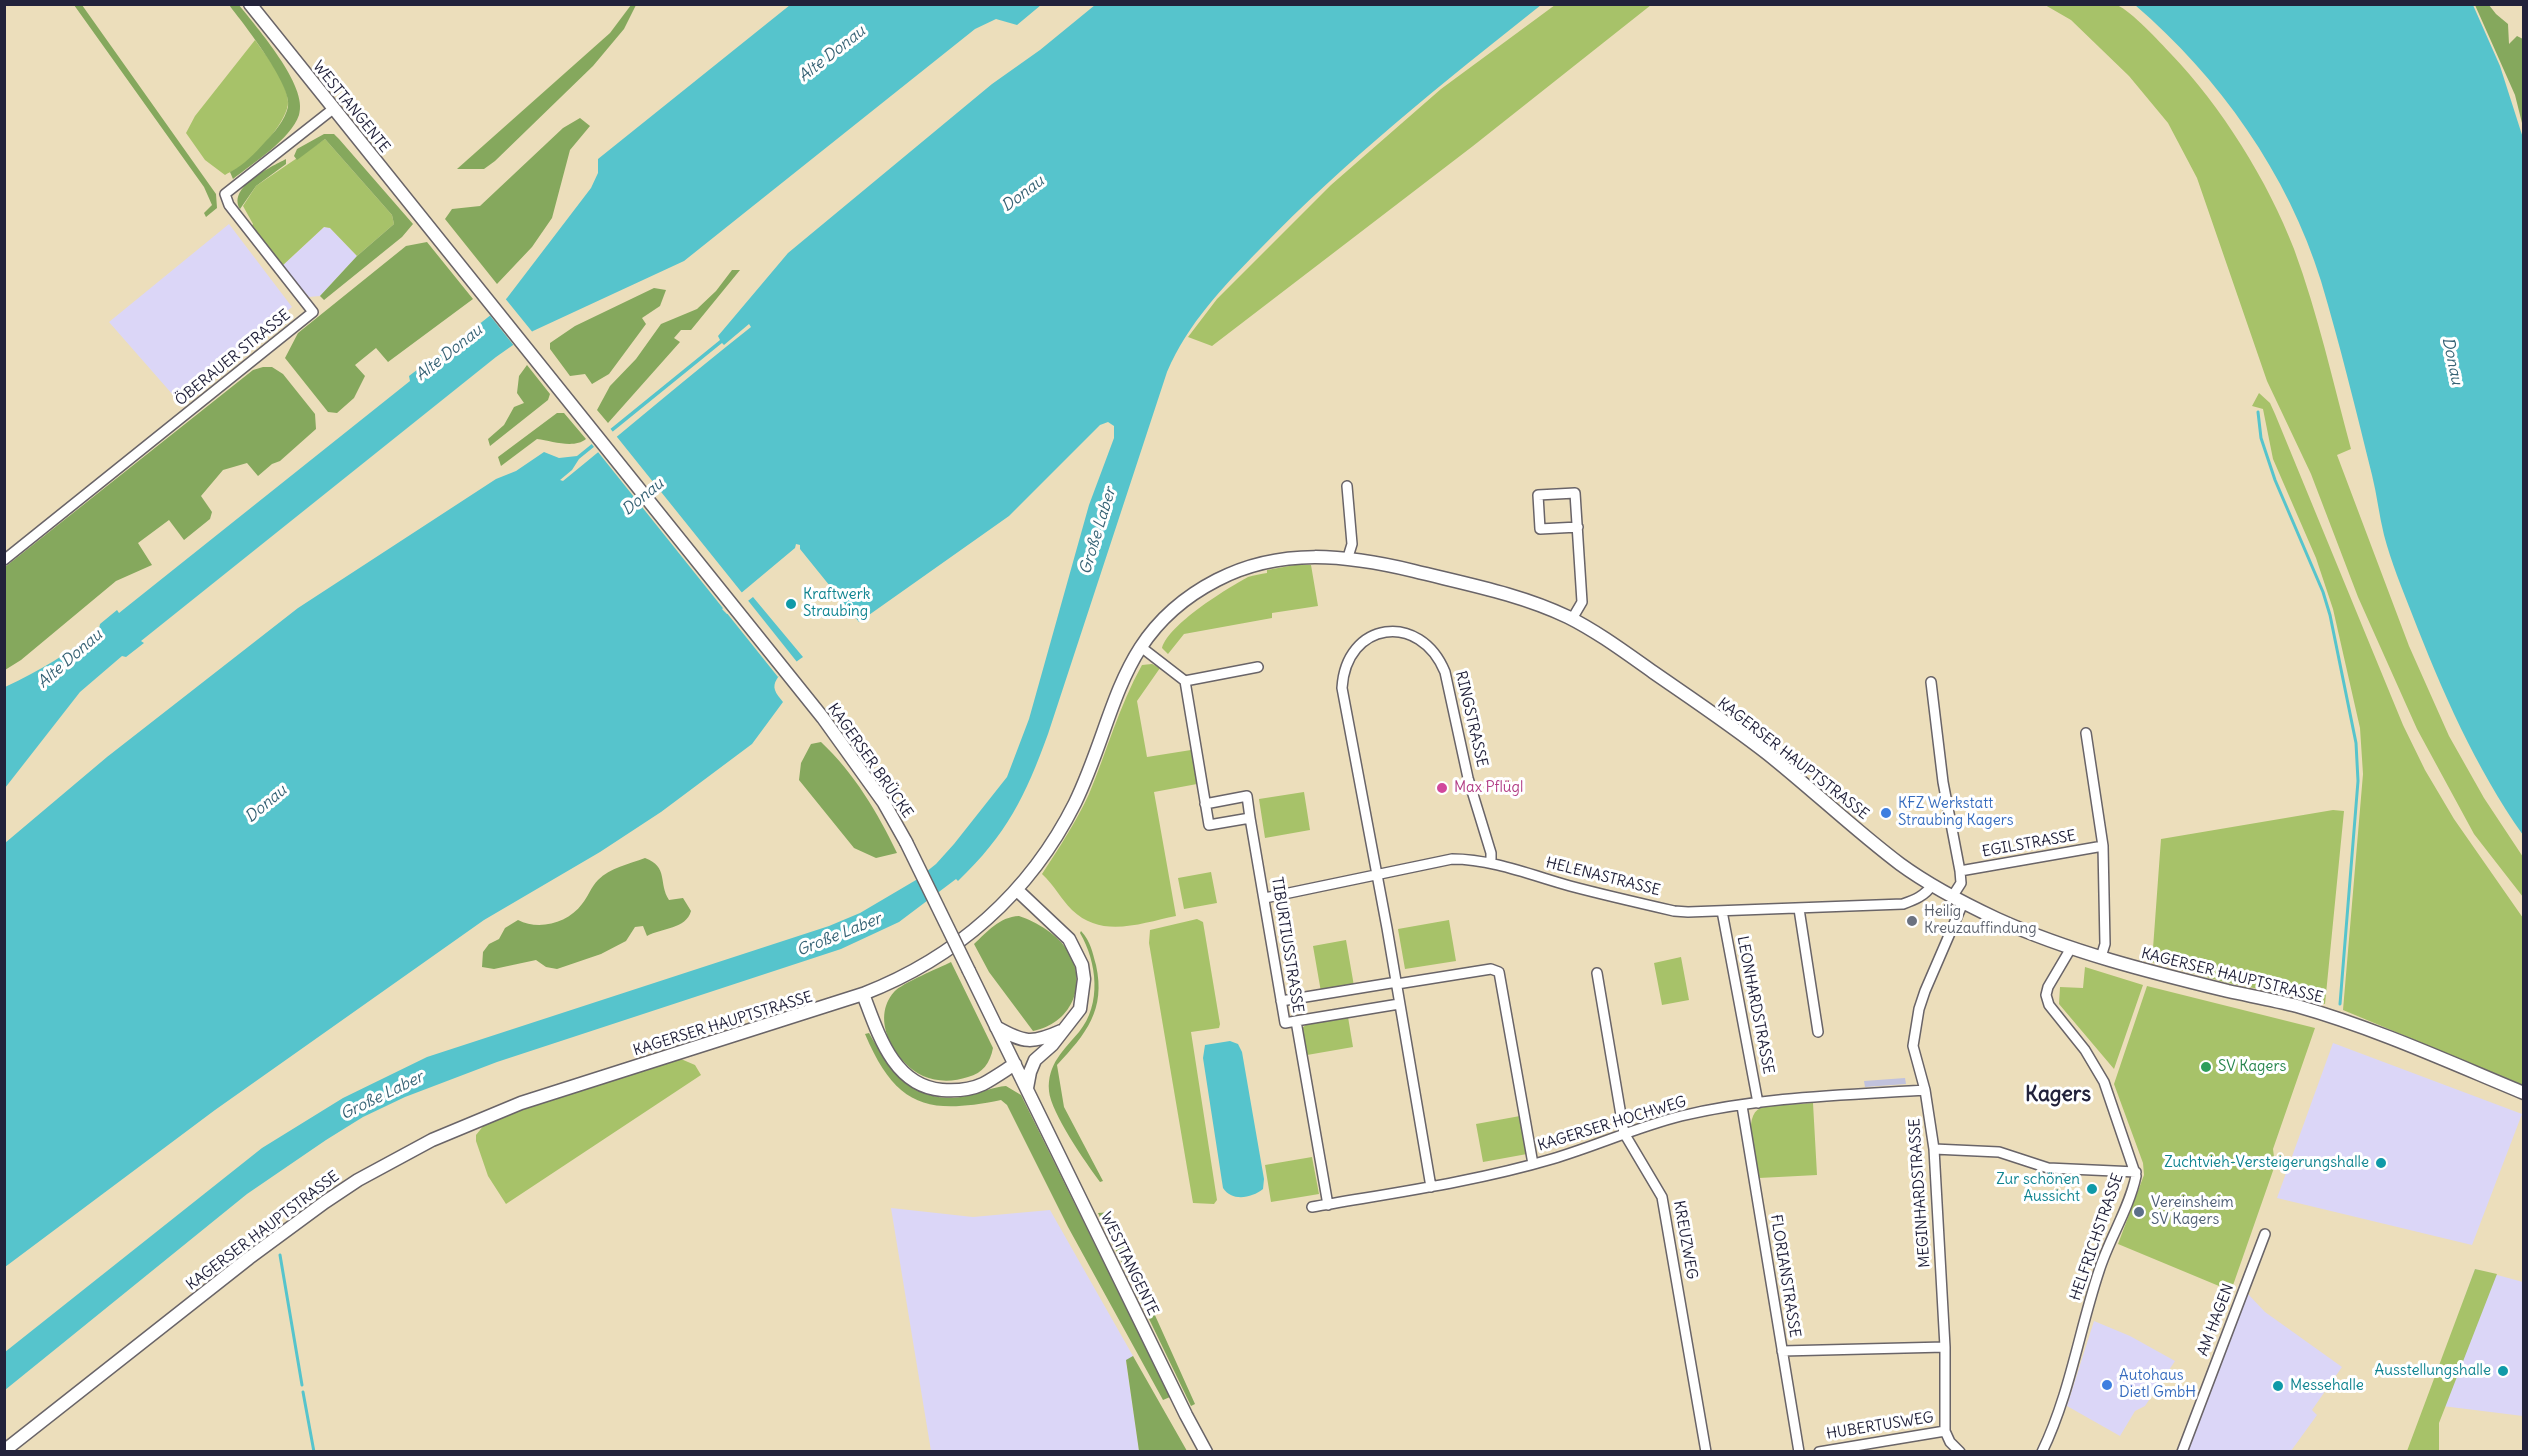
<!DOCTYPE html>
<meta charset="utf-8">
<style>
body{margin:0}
#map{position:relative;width:2528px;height:1456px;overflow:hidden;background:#ecdebb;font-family:Delius,sans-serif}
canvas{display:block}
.frame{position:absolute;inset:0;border:6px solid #22223b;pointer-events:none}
</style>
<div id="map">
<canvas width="2528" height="1456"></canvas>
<div class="frame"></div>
</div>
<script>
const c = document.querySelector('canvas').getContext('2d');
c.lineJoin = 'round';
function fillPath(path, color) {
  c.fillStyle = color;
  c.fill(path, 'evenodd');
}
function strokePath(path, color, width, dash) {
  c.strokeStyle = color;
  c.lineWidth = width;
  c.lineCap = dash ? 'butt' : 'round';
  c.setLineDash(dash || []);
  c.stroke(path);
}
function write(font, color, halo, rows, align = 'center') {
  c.font = font + ' Delius,sans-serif';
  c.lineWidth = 6;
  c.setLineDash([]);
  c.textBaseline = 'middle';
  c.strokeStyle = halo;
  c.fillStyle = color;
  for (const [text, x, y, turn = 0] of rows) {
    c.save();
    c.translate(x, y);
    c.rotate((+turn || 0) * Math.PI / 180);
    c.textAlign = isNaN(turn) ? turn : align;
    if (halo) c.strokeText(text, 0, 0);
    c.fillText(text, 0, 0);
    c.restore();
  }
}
fillPath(new Path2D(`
 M229 224 292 307 180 403 109 322Z
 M324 227 330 228 357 256 320 296 309 297 282 266Z
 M2333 1043 2522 1114 2472 1245 2277 1198Z
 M891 1208 973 1217 1050 1210 1133 1356 1126 1361 1139 1451H931Z
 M2475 1269 2523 1282V1416L2426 1404Z
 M2248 1294 2265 1312 2342 1367 2312 1410 2317 1415 2291 1451 2188 1452Z
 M2094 1321 2130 1336 2175 1361 2145 1406 2135 1411 2120 1436 2067 1406Z`), '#dbd6f7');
fillPath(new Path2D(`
 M1905 1078 1906 1084 1865 1087 1864 1081Z`), '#c1c2dd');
fillPath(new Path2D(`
 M1555 5H1651L1473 146 1212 346 1188 337 1217 299 1331 185 1441 89Z
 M2045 5C2057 4 2110 2 2117 5 2131 11 2160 42 2171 54 2221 106 2268 181 2294 249 2318 314 2333 382 2351 449L2337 455 2409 646 2449 736 2484 798 2523 857V897L2474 834 2417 729 2358 597 2311 474 2267 381 2197 178 2168 123 2129 76 2071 20Z
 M255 40C267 57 287 81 288 102 289 118 258 154 246 163 240 168 231 171 225 175L205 160 186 133 195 116Z
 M325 139 392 215 394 224 357 256 330 228 324 227 282 266 251 227 253 224 243 206 256 186Z
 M2259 393 2270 403 2275 414 2403 725 2425 770 2454 819 2523 918V1085L2343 1010 2363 774 2360 728 2333 609 2316 558 2273 459 2263 409 2252 406Z
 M1295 565H1311L1318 606 1272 613V618L1184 634 1168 654 1162 648C1169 624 1226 589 1248 577 1254 575 1261 574 1267 573V570Z
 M1152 664 1160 668 1137 701 1147 757 1191 750 1197 784 1154 792 1176 916C1141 923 1102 939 1072 910 1061 899 1054 885 1042 874 1059 848 1076 822 1089 794 1107 751 1119 706 1142 665Z
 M1304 792 1310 830 1265 838 1259 799Z
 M2333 810 2344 811 2325 1004 2289 995 2228 983 2152 962 2161 839Z
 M1211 872 1217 903 1184 909 1178 878Z
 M1197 919 1203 922 1220 1024 1219 1028 1191 1032 1217 1200 1214 1204 1193 1203 1149 943 1150 930Z
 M1449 920 1456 961 1405 969 1398 929Z
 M1346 940 1354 986 1321 992 1313 946Z
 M1681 957 1689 1000 1662 1005 1654 963Z
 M2085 967 2143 985 2114 1069 2059 1004 2060 987 2083 988Z
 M2147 986 2315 1028 2273 1149 2275 1165 2231 1291 2118 1244 2144 1175 2143 1163 2114 1084Z
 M1348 1017 1353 1047 1307 1055 1302 1028 1307 1024Z
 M681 1059 695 1065 701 1075 506 1204 488 1176 476 1141V1135L484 1125 522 1110Z
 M1813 1103 1817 1175 1759 1178C1756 1162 1741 1115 1761 1108 1776 1103 1797 1105 1813 1103Z
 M1520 1116 1527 1154 1483 1162 1476 1124Z
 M1312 1157 1319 1194 1271 1202 1265 1165Z
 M2475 1269 2497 1274 2439 1423V1451H2407Z`), '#a7c269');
fillPath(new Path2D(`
 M74 5H82L216 194 217 208 206 217 204 213 212 205 204 187Z
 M229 5H239C256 27 309 86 299 115 291 139 252 164 233 179L230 172C245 164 254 154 265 142 274 133 285 120 288 107 293 86 243 23 229 5Z
 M631 5H636L624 29 593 66 495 161 484 169H457L610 33Z
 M2475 5H2489L2496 14 2508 24 2509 44 2517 36 2523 39V127L2515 95Z
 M580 118 590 126 570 150 552 218 532 247 497 284 445 219 452 209 480 206 563 128Z
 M324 134H334L339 139 413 224 402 237 324 300 320 296 357 256 394 224 392 215 325 139 297 160 294 156 297 149Z
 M286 159V164L256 186 240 209C227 187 271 167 286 159Z
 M427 242 473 299 388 362 376 348 355 365 365 376 354 398 337 413 328 412 285 358 298 333 406 246Z
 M732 270H740L691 330H681L674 338 680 342 608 423 597 410 610 386 636 359 661 324 697 309 716 291Z
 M654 288 666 290 660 306 642 318 646 324 609 374 592 384 585 374 570 376 550 349V343L575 326Z
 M527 365 550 394 548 400 490 446 488 439 504 425 514 407 524 403 517 393 519 376Z
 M263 367H272L283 374 315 414 316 429 280 461 272 464 258 476 247 463 223 470 201 496 212 512 210 519 184 540 169 520 138 543 152 565 116 581 21 660 5 670V567L253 370Z
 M557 413H564L586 439C574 449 552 441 537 439L501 466 498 457Z
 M821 742C854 773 878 813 897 853L876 858 854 848 799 780 801 763 811 744Z
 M645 858C669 867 658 883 669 900L683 898 691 911C686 929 662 928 647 936L643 926 635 927 626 941 601 954 557 969 546 967 536 960 494 969 482 967 483 952 489 944 499 939 505 928 518 920C539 931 568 923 582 904 588 897 591 887 598 880 610 868 629 864 645 858Z
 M1019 916C1037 922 1058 935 1068 951 1089 986 1070 1024 1033 1031L989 972 974 944C987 932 999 917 1019 916Z
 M1081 931C1091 942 1092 951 1096 965 1106 1010 1086 1034 1057 1065L1064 1107 1103 1181 1100 1182C1086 1163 1051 1113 1049 1091 1047 1064 1064 1050 1079 1032 1102 1004 1097 962 1080 933Z
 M951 962 993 1048C990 1063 983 1073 968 1077 953 1082 937 1082 923 1076 894 1062 870 1019 894 992 902 983 939 968 951 962Z
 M869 1033C892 1074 918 1108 970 1095 983 1092 993 1087 1006 1086L1021 1095 1170 1397 1163 1400 1068 1227 1007 1105 1001 1100C927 1115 896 1107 865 1034Z
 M1111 1212 1117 1231 1195 1404 1191 1406 1098 1213Z
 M1133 1356 1187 1451H1139L1126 1360Z`), '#85a85d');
fillPath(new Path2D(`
 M790 5H1041L1017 25 996 19 975 29 684 261 533 331 496 357 141 641 144 643 126 657 122 656 80 692 5 788V687C41 670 68 654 99 629L100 624 117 610 119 613 410 381 409 376 426 363 429 364 492 314 507 298 591 188 598 173V159Z
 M1095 5H1541C1444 82 1346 160 1260 249 1223 287 1188 323 1167 372L1048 734C1025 797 1007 834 958 881L956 879 899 922 841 949 497 1062 405 1097 363 1117 326 1140 247 1194 5 1390V1352L262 1148 343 1098 427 1057 829 926 860 913 916 880 936 864 954 844 1007 777 1029 719 1089 505 1114 438V426L1108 422 1100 425 1009 516 859 622 800 549V545L796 544 795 548 722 609 727 614H731L753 597 803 657C794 664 771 676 775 690 776 694 780 698 783 702L752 744 661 812 600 852 484 920 215 1110 5 1267V843L107 757 298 608 496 479 516 471 544 452 559 458 577 456 720 340 718 336 788 253 992 84 1040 50ZM749 324 751 327C686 378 626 430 563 481L560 480 572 470 579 459 722 343 724 345Z
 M2135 5H2473L2500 66 2523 138V835C2475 767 2442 691 2412 614 2402 588 2391 562 2384 535 2379 515 2377 495 2372 475 2356 410 2340 345 2321 281 2288 174 2219 77 2135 5Z
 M1230 1041 1238 1044 1242 1052 1264 1179 1263 1189C1252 1198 1232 1202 1223 1188L1203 1058 1205 1045Z`), '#56c4cc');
fillPath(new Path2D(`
 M504 297 534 334 515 347 488 313Z
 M609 427 743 594 726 609 730 612 746 598 797 662 778 677 590 442Z`), '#ecdebb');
strokePath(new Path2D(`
 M2258 412 2261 438 2275 480 2323 592 2330 615 2356 743 2358 781 2340 1004
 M280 1255 302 1385
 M303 1392 314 1452`), '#56c4cc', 3);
const street = new Path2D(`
 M1347 486 1352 544 1348 557
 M4 560 313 312 229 205 225 194 333 109
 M1572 619 1582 602 1575 493 1538 495 1540 529 1578 527
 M1141 647 1185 681 1209 825 1250 818 1285 1023 1296 1021 1328 1205
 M1185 681 1258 667
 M1931 682 1943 782 1960 871 1961 883 1952 897
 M2086 733 2103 846 2105 944 2101 957
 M1205 804 1247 796 1250 818
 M1960 871 2103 846
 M1265 898 1452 859C1492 859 1531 875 1570 886 1604 895 1639 903 1674 911L1688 912 1903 904C1914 900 1925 896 1932 885
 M1799 909 1818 1032
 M1722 911 1758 1103
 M1597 973 1624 1133 1662 1197 1706 1452
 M1397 984 1491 969 1499 972 1533 1164
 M1281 1001 1397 982
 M1296 1021 1399 1004
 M1742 1106 1799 1452
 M1934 1149 1999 1152 2048 1168 2136 1172
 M1431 1187 1387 928 1342 688C1346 621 1420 611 1445 672L1468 778 1491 853V863
 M1312 1207C1392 1193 1474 1182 1552 1159 1596 1146 1637 1127 1681 1116 1760 1097 1844 1095 1925 1090
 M1782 1351 1945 1347
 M1819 1452 1945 1431
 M1960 1452 1950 1442 1945 1431V1347L1934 1149 1925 1090 1913 1046 1919 1009 1925 991 1963 903
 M2042 1452C2070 1394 2079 1331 2099 1271 2109 1239 2129 1209 2136 1176L2104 1082 2085 1050 2049 1005 2046 995 2048 987 2071 948
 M2182 1452 2265 1234`);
const secondary = new Path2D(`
 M250 4 823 718 884 803 906 842
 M1017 890 1069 939 1082 965 1084 979 1080 1009 1052 1045 1035 1060 1030 1072 1027 1088
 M969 971 1186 1415 1206 1452
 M863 994C878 1033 893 1086 942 1090 955 1091 970 1090 983 1084 994 1078 1004 1071 1015 1064
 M996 1027C1024 1043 1032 1044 1061 1031
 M4 1451 249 1258 325 1202 358 1180 432 1140 521 1103 863 994C956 958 1030 893 1075 803 1118 714 1116 632 1217 580 1281 547 1347 555 1414 571 1466 584 1520 594 1568 617 1598 632 1626 653 1653 672 1692 699 1731 725 1768 754 1813 790 1855 830 1900 864 1930 886 1963 903 1997 919 2070 952 2150 972 2228 991 2251 996 2274 1000 2297 1006 2375 1028 2449 1062 2524 1093`);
strokePath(street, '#696468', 12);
strokePath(secondary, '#696468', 15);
strokePath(street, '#fff', 9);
strokePath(secondary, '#fff', 12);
const secondaryBridge = new Path2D(`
 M906 842 969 971`);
strokePath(secondaryBridge, '#696468', 15, []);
strokePath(secondaryBridge, '#fff', 12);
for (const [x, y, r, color] of [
 [791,604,6,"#0f9aa8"],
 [1442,788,6,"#d1479c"],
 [1886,813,6,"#3f7fe0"],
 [1912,921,6,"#6b7280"],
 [2206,1067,6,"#2e9e5b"],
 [2381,1163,6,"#0f9aa8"],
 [2092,1189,6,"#0f9aa8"],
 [2139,1212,6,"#5c6f8a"],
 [2503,1371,6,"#0f9aa8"],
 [2107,1385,6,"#3f7fe0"],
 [2278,1386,6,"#0f9aa8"]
]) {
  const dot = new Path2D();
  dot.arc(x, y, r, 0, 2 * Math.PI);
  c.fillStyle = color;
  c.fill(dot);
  strokePath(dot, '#fff', 2);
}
write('15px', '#22223b', '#fff', [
 ["WESTTANGENTE",351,107,51],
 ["ÖBERAUER STRASSE",233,358,-39],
 ["RINGSTRASSE",1471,719,77],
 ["KAGERSER HAUPTSTRASSE",1793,759,38],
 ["KAGERSER BRÜCKE",870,761,55],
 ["EGILSTRASSE",2029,844,-10],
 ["HELENASTRASSE",1603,877,14],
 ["TIBURTIUSSTRASSE",1287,945,81],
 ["KAGERSER HAUPTSTRASSE",2232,976,14],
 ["LEONHARDSTRASSE",1755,1005,79],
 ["KAGERSER HAUPTSTRASSE",723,1024,-17],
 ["KAGERSER HOCHWEG",1612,1124,-17],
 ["MEGINHARDSTRASSE",1920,1193,-94],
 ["KAGERSER HAUPTSTRASSE",263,1231,-37],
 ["HELFRICHSTRASSE",2097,1237,-71],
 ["KREUZWEG",1685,1240,80],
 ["WESTTANGENTE",1129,1264,64],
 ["FLORIANSTRASSE",1785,1276,81],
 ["AM HAGEN",2216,1320,-69],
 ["HUBERTUSWEG",1880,1426,-9]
]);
write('15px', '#0d838f', '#fff', [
 ["Kraftwerk",803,595,"left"],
 ["Straubing",803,612,"left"],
 ["Zuchtvieh-Versteigerungshalle",2369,1163],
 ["Zur schönen",2080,1180],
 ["Aussicht",2080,1197],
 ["Ausstellungshalle",2491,1371],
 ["Messehalle",2290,1386,"left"]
], 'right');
write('15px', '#b23c85', '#fff', [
 ["Max Pflügl",1454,788]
], 'left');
write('15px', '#366cbe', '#fff', [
 ["KFZ Werkstatt",1898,804],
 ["Straubing Kagers",1898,821],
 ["Autohaus",2119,1376],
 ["Dietl GmbH",2119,1393]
], 'left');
write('15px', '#5b616d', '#fff', [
 ["Heilig",1924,912],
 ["Kreuzauffindung",1924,929]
], 'left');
write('15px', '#27864d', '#fff', [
 ["SV Kagers",2218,1067]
], 'left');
write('15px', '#4e5e75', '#fff', [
 ["Vereinsheim",2151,1203],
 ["SV Kagers",2151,1220]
], 'left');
write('italic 16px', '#376375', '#fff', [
 ["Alte Donau",832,54,-38],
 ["Donau",1023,194,-37],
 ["Alte Donau",449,353,-38],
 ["Donau",2452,361,78],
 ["Donau",643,497,-39],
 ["Große Laber",1098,531,-73],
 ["Alte Donau",70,659,-41],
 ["Donau",266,804,-40],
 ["Große Laber",839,935,-22],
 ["Große Laber",382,1096,-26]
]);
write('bold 21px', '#22223b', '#fff', [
 ["Kagers",2058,1095]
]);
</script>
